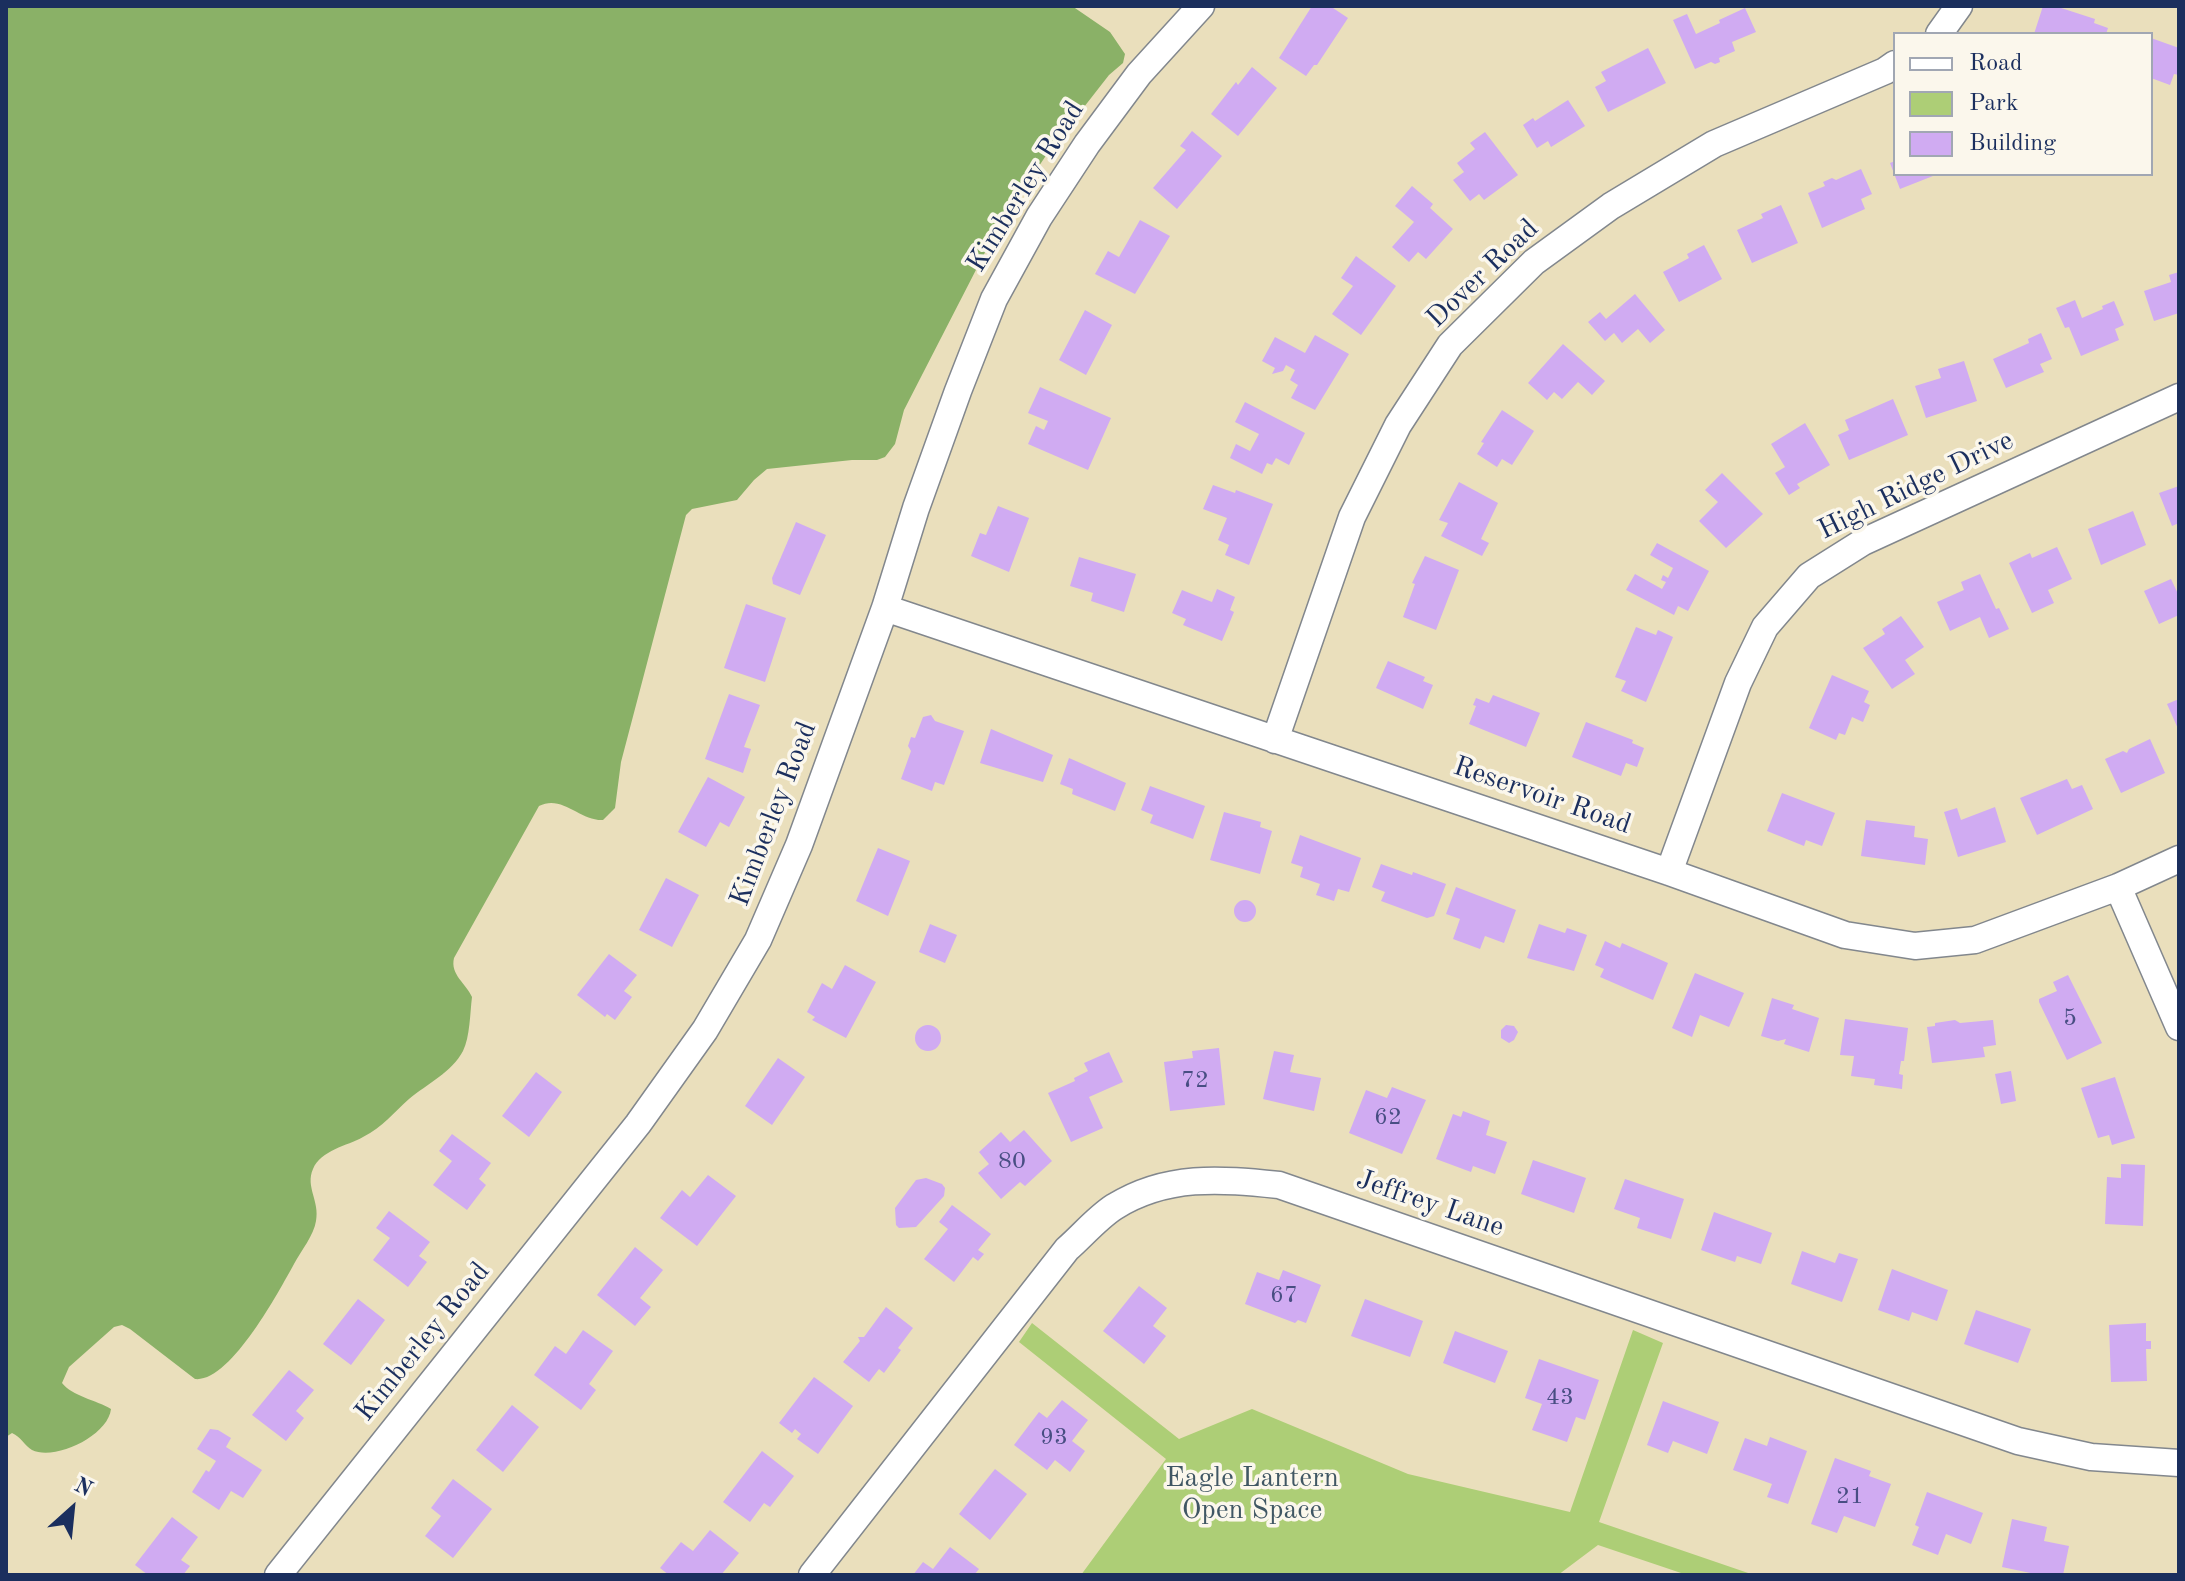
<!DOCTYPE html>
<style>
body{margin:0}
#map{position:relative;width:2185px;height:1581px;overflow:hidden;background:#eadfbc;font-family:"Old Standard TT",serif}
canvas{display:block}
.frame{position:absolute;inset:0;border:8px solid #1b2f5e;pointer-events:none}
.legend{position:absolute;left:1893px;top:32px;width:260px;height:144px;box-sizing:border-box;background:#fbf7ec;border:2px solid #a1a7b3;margin:0;padding:10px 14px;list-style:none;font-size:24px;color:#1b2f5e}
.legend li{display:flex;align-items:center;gap:16px;height:40px}
.legend b{width:40px;border:2px solid #a1a7b3}
.north{position:absolute;left:32px;top:1469px;width:80px;height:80px;-webkit-text-stroke:6px #fbf7ec;paint-order:stroke;rotate:27deg;font-size:22px;font-weight:700;line-height:32px;text-align:center;color:#1b2f5e}
.north::after{content:'';display:block;margin:auto;width:28px;height:36px;background:#1b2f5e;clip-path:polygon(50% 0,100% 100%,50% 72%,0 100%)}
</style>
<div id="map">
<canvas width="2185" height="1581"></canvas>
<div class="frame"></div>
<ul class="legend">
<li><b style="height:10px;background:#fff"></b>Road</li>
<li><b style="height:22px;background:#adce76"></b>Park</li>
<li><b style="height:22px;background:#d0abf2"></b>Building</li>
</ul>
<div class="north">N</div>
</div>
<script>
const c = document.querySelector('canvas').getContext('2d');
c.lineJoin = 'round';
function fillPath(path, color) {
  c.fillStyle = color;
  c.fill(path, 'evenodd');
}
function strokePath(path, color, width, dash) {
  c.strokeStyle = color;
  c.lineWidth = width;
  c.lineCap = dash ? 'butt' : 'round';
  c.setLineDash(dash || []);
  c.stroke(path);
}
function write(font, color, halo, rows, align = 'center') {
  c.font = font + ' "Old Standard TT",serif';
  c.lineWidth = 7;
  c.setLineDash([]);
  c.textBaseline = 'middle';
  c.strokeStyle = halo;
  c.fillStyle = color;
  for (const [text, x, y, turn = 0] of rows) {
    c.save();
    c.translate(x, y);
    c.rotate((+turn || 0) * Math.PI / 180);
    c.textAlign = isNaN(turn) ? turn : align;
    if (halo) c.strokeText(text, 0, 0);
    c.fillText(text, 0, 0);
    c.restore();
  }
}
fillPath(new Path2D(`
 M1032 1323 1179 1439 1252 1409 1408 1474 1570 1512 1633 1330 1663 1343 1599 1522 1754 1575H1687L1598 1545 1558 1575H1081L1166 1459 1019 1342Z`), '#adce76');
fillPath(new Path2D(`
 M6 6H1072L1110 32 1125 54 1123 63 1109 75 1045 157 997 229 904 410 895 444 885 457 877 460H852L767 469 754 480 737 500 692 509 686 515 621 762 615 808 603 820C580 821 562 794 539 806L454 958C450 975 466 983 472 997 470 1013 470 1037 463 1051 452 1072 427 1084 409 1099 393 1113 383 1127 363 1137 347 1146 321 1150 313 1169 305 1187 320 1201 316 1221 314 1235 301 1251 294 1264 279 1291 230 1383 195 1379L130 1329 122 1325 114 1327 69 1367 62 1383C72 1396 96 1400 111 1409 108 1436 55 1461 32 1450 25 1446 21 1437 12 1433L6 1437Z`), '#8ab167');
fillPath(new Path2D(`
 M1312 6H1330L1348 18 1317 65H1314L1306 76 1279 58Z
 M2043 6H2055L2095 19 2094 23 2108 28 2106 34H2034Z
 M1745 8 1756 32 1732 42 1735 51 1719 58 1720 62 1715 64 1711 62 1695 69 1673 20 1687 14 1696 34 1720 23 1719 20Z
 M2151 38 2179 48V75L2174 74 2170 85 2151 78Z
 M1648 48 1666 83 1608 112 1595 87 1606 81 1601 72Z
 M1252 67 1277 88 1238 136 1211 114 1236 82 1238 85Z
 M1568 100 1585 126 1551 147 1548 141 1537 148 1523 125 1533 118 1535 121Z
 M1192 131 1222 156 1177 209 1153 188 1186 150 1180 146Z
 M1485 132 1518 175 1484 200 1479 194 1470 201 1453 180 1464 172 1457 163 1475 149 1470 143Z
 M1895 161V174H1938L1900 189 1890 163Z
 M1861 169 1872 194 1861 199 1865 209 1822 228 1808 193 1825 186 1823 182 1832 178 1836 180Z
 M1412 186 1433 204 1430 208 1453 229 1426 259 1418 252 1409 262 1392 247 1414 222 1395 206Z
 M1781 205 1798 243 1752 263 1737 230 1763 218 1761 214Z
 M1140 220 1170 236 1135 294 1095 274 1108 251 1119 257Z
 M1704 245 1722 279 1679 302 1663 272 1689 258 1687 254Z
 M1356 256 1396 286 1361 335 1332 314 1353 286 1341 278Z
 M2179 272V313L2154 321 2144 291 2171 282 2169 275Z
 M1635 294 1665 330 1650 343 1638 329 1622 343 1614 333 1605 341 1588 322 1600 312 1606 319Z
 M2075 300 2082 318 2103 309 2102 306 2114 301 2124 325 2115 329 2119 340 2081 356 2069 327 2065 328 2056 308Z
 M1085 310 1112 325 1086 375 1059 360Z
 M2041 333 2052 359 2040 364 2044 372 2006 388 1993 359 2029 343 2028 339Z
 M1315 335 1349 354 1315 410 1291 398 1298 385 1290 380 1295 370 1286 365 1283 371 1272 374 1275 368 1262 361 1275 337 1305 353Z
 M1563 344 1605 381 1592 395 1578 382 1562 399 1554 392 1547 400 1528 383Z
 M1964 361 1977 401 1926 418 1915 386 1941 378 1938 369Z
 M1040 387 1111 418 1088 470 1028 444 1036 426 1044 430 1048 421 1028 413Z
 M1893 399 1908 435 1849 460 1838 435 1849 430 1845 420Z
 M1245 402 1305 433 1289 465 1276 458 1272 465 1267 463 1262 474 1230 458 1236 444 1250 451 1259 434 1235 422Z
 M1502 410 1534 431 1512 465 1502 459 1497 467 1477 454 1484 443 1481 442Z
 M1805 423 1830 465 1797 484 1800 488 1789 495 1775 473 1785 467 1771 444Z
 M1722 473 1763 514 1726 548 1699 521 1718 502 1705 490Z
 M1459 482 1498 503 1481 539 1489 543 1482 556 1441 536 1448 523 1439 520Z
 M1213 485 1235 493 1236 490 1273 504 1249 565 1225 555 1229 545 1218 540 1227 518 1203 509Z
 M2179 486V523L2172 526 2159 493Z
 M998 506 1029 518 1009 572 971 556 980 533 986 535Z
 M2133 511 2146 545 2101 565 2088 529Z
 M796 522 826 535 800 595 773 584 772 578Z
 M1657 543 1709 571 1688 611 1678 606 1674 615 1626 590 1635 574 1662 589 1666 582 1661 580 1663 575 1668 578 1673 568 1650 555Z
 M2057 547 2072 579 2048 590 2054 603 2032 613 2009 563 2030 553 2032 558Z
 M1425 556 1459 570 1436 630 1403 617 1415 584 1412 583Z
 M1079 557 1136 574 1124 612 1091 601 1093 593 1070 586Z
 M1980 574 1996 609 1999 608 2009 629 1989 638 1980 617 1950 631 1937 602 1964 590 1961 582Z
 M2171 579 2179 596V615L2159 624 2144 591Z
 M1217 589 1235 597 1230 610 1234 612 1222 641 1183 625 1186 619 1172 613 1182 590 1212 602Z
 M746 604 786 618 765 682 724 668Z
 M1901 616 1924 647 1905 660 1915 674 1892 689 1863 648 1885 634 1882 629Z
 M1636 627 1656 635 1658 630 1673 637 1646 702 1621 691 1626 681 1615 677Z
 M1388 661 1425 677 1423 681 1433 685 1423 709 1376 688Z
 M1832 675 1869 691 1864 702 1870 705 1863 722 1852 717 1845 735 1839 733 1836 740 1809 728Z
 M729 694 760 705 744 747 751 749 743 773 705 759Z
 M1493 695 1540 713 1526 747 1469 724 1476 706 1473 705 1476 698 1489 703Z
 M2179 699V731L2167 704Z
 M931 715 935 721 964 731 944 785 935 782 932 791 901 779 911 751 908 746 911 737 915 738 923 717Z
 M1586 722 1633 740 1632 743 1644 748 1637 767 1626 763 1621 776 1572 757Z
 M991 729 1053 755 1043 782 980 763Z
 M2150 739 2165 773 2121 793 2105 759 2123 751 2127 753 2129 749Z
 M1069 758 1126 783 1115 811 1072 794 1073 789 1060 784Z
 M708 777 745 797 729 827 720 822 706 847 678 832Z
 M2067 779 2072 789 2082 785 2093 809 2037 835 2020 798Z
 M1150 786 1205 806 1193 839 1150 823 1153 815 1141 810Z
 M1782 793 1835 813 1822 846 1806 840 1804 846 1767 831Z
 M1995 807 2006 842 1958 857 1944 812 1957 808 1961 820Z
 M1224 812 1261 822 1260 827 1272 831 1260 874 1210 860Z
 M1866 820 1915 826 1914 837 1928 839 1925 865 1861 856Z
 M1300 835 1361 858 1349 892 1338 889 1334 901 1316 895 1320 884 1300 877 1303 867 1291 863Z
 M878 848 910 861 888 916 856 901Z
 M1381 864 1412 875 1413 872 1446 884 1434 916 1427 918 1381 901 1385 892 1372 887Z
 M666 878 699 895 672 947 639 930Z
 M1456 887 1516 910 1504 943 1485 936 1480 949 1453 939 1460 919 1446 914Z
 M1234 911a11 11 0 1 1 22 0a11 11 0 1 1-22 0Z
 M930 924 957 935 945 963 919 952Z
 M1539 924 1565 933 1567 928 1587 935 1574 971 1527 958Z
 M1605 941 1620 948 1622 943 1668 963 1653 1000 1600 977 1604 969 1595 965Z
 M609 954 637 975 624 991 632 997 615 1020 607 1014 605 1017 577 995Z
 M845 965 876 982 846 1038 812 1020 815 1017 807 1012 822 983 832 989Z
 M1695 973 1744 993 1729 1027 1700 1015 1692 1037 1672 1028Z
 M2068 975 2102 1043 2067 1060 2039 1002V999L2057 991 2053 982Z
 M1772 998 1794 1005 1792 1009 1819 1018 1809 1052 1784 1044 1786 1039 1778 1041 1761 1036Z
 M1845 1019 1908 1028 1904 1061H1901L1899 1074 1903 1075 1902 1089 1874 1085 1875 1079 1851 1076 1854 1056 1840 1055Z
 M1955 1020 1960 1023 1993 1020 1996 1045 1983 1047 1985 1057 1932 1063 1927 1027 1935 1026V1023Z
 M1506 1025 1514 1026 1518 1032 1514 1040 1509 1043 1501 1038V1030Z
 M915 1038a13 13 0 1 1 26 0a13 13 0 1 1-26 0Z
 M1219 1048 1225 1105 1170 1111 1164 1062 1193 1058 1192 1051Z
 M1274 1051 1294 1055 1290 1072 1321 1078 1314 1111 1263 1099Z
 M1109 1052 1123 1082 1089 1097 1103 1128 1071 1142 1048 1093 1075 1081 1074 1078 1088 1071 1084 1063Z
 M778 1058 805 1077 772 1125 745 1106Z
 M2011 1071 2016 1101 2001 1104 1995 1074Z
 M536 1072 562 1092 529 1137 502 1116Z
 M2115 1077 2135 1138 2112 1145 2109 1135 2098 1138 2081 1088Z
 M1392 1087 1426 1100 1402 1154 1349 1133 1366 1090 1387 1098Z
 M1463 1111 1490 1121 1486 1135 1507 1142 1495 1174 1473 1166 1471 1172 1436 1159 1453 1114 1461 1117Z
 M1024 1130 1052 1161 1025 1186 1020 1182 1001 1199 978 1173 989 1164 979 1152 1001 1132 1010 1142Z
 M452 1134 491 1163 479 1179 486 1185 467 1210 433 1185 452 1161 439 1151Z
 M1533 1160 1586 1178 1574 1213 1521 1194Z
 M2121 1164 2145 1165 2143 1226 2105 1224 2107 1177 2121 1178Z
 M708 1175 736 1196 697 1246 660 1218 682 1190 690 1197Z
 M926 1178 942 1184 945 1188 944 1196 916 1227 899 1228 896 1225 895 1208 916 1180Z
 M1625 1179 1684 1199 1671 1239 1637 1228 1640 1218 1614 1209Z
 M952 1205 991 1234 978 1250 984 1254 978 1261 973 1257 954 1282 924 1259 948 1229 939 1222Z
 M389 1211 430 1242 419 1256 427 1262 408 1287 373 1260 390 1238 376 1228Z
 M1714 1212 1772 1233 1761 1264 1737 1256 1735 1262 1701 1250Z
 M635 1247 663 1270 640 1298 651 1307 635 1326 597 1295Z
 M1802 1251 1835 1263 1839 1253 1858 1259 1842 1302 1791 1284Z
 M1892 1269 1948 1290 1937 1321 1912 1312 1909 1321 1878 1310Z
 M1283 1270 1321 1285 1306 1323 1298 1320 1295 1323 1245 1304 1257 1272 1279 1280Z
 M1139 1286 1167 1308 1153 1326 1166 1336 1144 1364 1103 1331Z
 M358 1299 385 1320 351 1365 323 1344Z
 M1365 1299 1423 1321 1410 1357 1351 1336Z
 M886 1307 913 1328 898 1348 901 1350 884 1373 879 1369 869 1382 843 1362 860 1341 858 1337H864Z
 M1976 1310 2031 1329 2018 1363 1964 1344Z
 M2146 1323V1341H2151V1349H2146L2147 1381 2111 1382 2109 1325Z
 M583 1330 613 1351 589 1384 596 1390 581 1410 534 1375 555 1346 566 1354Z
 M1455 1331 1508 1351 1495 1383 1443 1363Z
 M1539 1359 1599 1380 1585 1420 1576 1417 1567 1442 1532 1430 1542 1404 1525 1398Z
 M289 1370 314 1390 296 1411 304 1418 286 1441 252 1415Z
 M814 1377 853 1406 818 1454 797 1439 801 1434 795 1429 792 1433 779 1423Z
 M1062 1400 1088 1420 1072 1441 1085 1451 1070 1472 1055 1460 1047 1470 1014 1445 1039 1412 1047 1418Z
 M1663 1401 1719 1422 1707 1454 1673 1441 1668 1453 1647 1445Z
 M512 1405 539 1427 503 1472 476 1450Z
 M210 1429 218 1430 231 1438 226 1447 262 1470 243 1498 231 1491 219 1510 192 1492 206 1470 209 1472 216 1461 197 1449Z
 M1770 1437 1807 1451 1788 1504 1767 1497 1772 1484 1733 1470 1745 1438 1767 1446Z
 M762 1451 794 1476 770 1507 764 1503 750 1522 723 1502Z
 M1835 1458 1871 1471 1869 1476 1891 1484 1875 1527 1844 1516 1837 1533 1811 1524Z
 M995 1469 1027 1494 990 1540 959 1514Z
 M453 1479 492 1509 453 1558 425 1536 441 1516 431 1508Z
 M1927 1492 1983 1513 1971 1544 1946 1534 1938 1555 1912 1545 1919 1527 1915 1525Z
 M172 1517 198 1537 181 1560 190 1566 183 1575H148L135 1565Z
 M2012 1519 2047 1527 2044 1541 2069 1546 2063 1575H2040L2002 1567Z
 M710 1530 739 1553 721 1575H669L660 1568 681 1542 693 1551Z
 M950 1547 979 1569 974 1575H913L923 1562 933 1569Z`), '#d0abf2');
const minor = new Path2D(`
 M1939 34 1959 6
 M885 608 1669 872 1845 935 1915 946 1975 940 2118 887 2179 859
 M1275 740 1352 517 1398 425 1450 345 1534 262 1611 206 1714 144 1885 71 1895 64
 M1669 872 1738 683 1765 627 1809 576 1863 542 2179 397
 M2118 887 2179 1027
 M278 1575 638 1124 705 1030 758 940 799 845 885 608 916 508 958 391 994 299 1039 217 1087 144 1139 74 1201 6
 M812 1575 1067 1249C1082 1236 1097 1218 1114 1207 1167 1174 1220 1179 1279 1185L2018 1441 2091 1457 2179 1463`);
strokePath(minor, '#82878d', 29);
strokePath(minor, '#fff', 26);
write('24px', '#484e83', null, [
 ["5",2070,1019],
 ["72",1195,1081],
 ["62",1388,1118],
 ["80",1012,1162],
 ["67",1284,1296],
 ["43",1560,1398],
 ["93",1054,1438],
 ["21",1850,1497]
]);
write('28px', '#1b2f5e', '#fbf7ec', [
 ["Kimberley Road",1026,187,-58],
 ["Dover Road",1483,274,-44],
 ["High Ridge Drive",1916,486,-26],
 ["Reservoir Road",1542,796,19],
 ["Kimberley Road",774,814,-69],
 ["Jeffrey Lane",1430,1204,19],
 ["Kimberley Road",423,1342,-51]
]);
write('28px', '#405764', '#fbf7ec', [
 ["Eagle Lantern",1252,1479],
 ["Open Space",1252,1511]
]);
</script>
